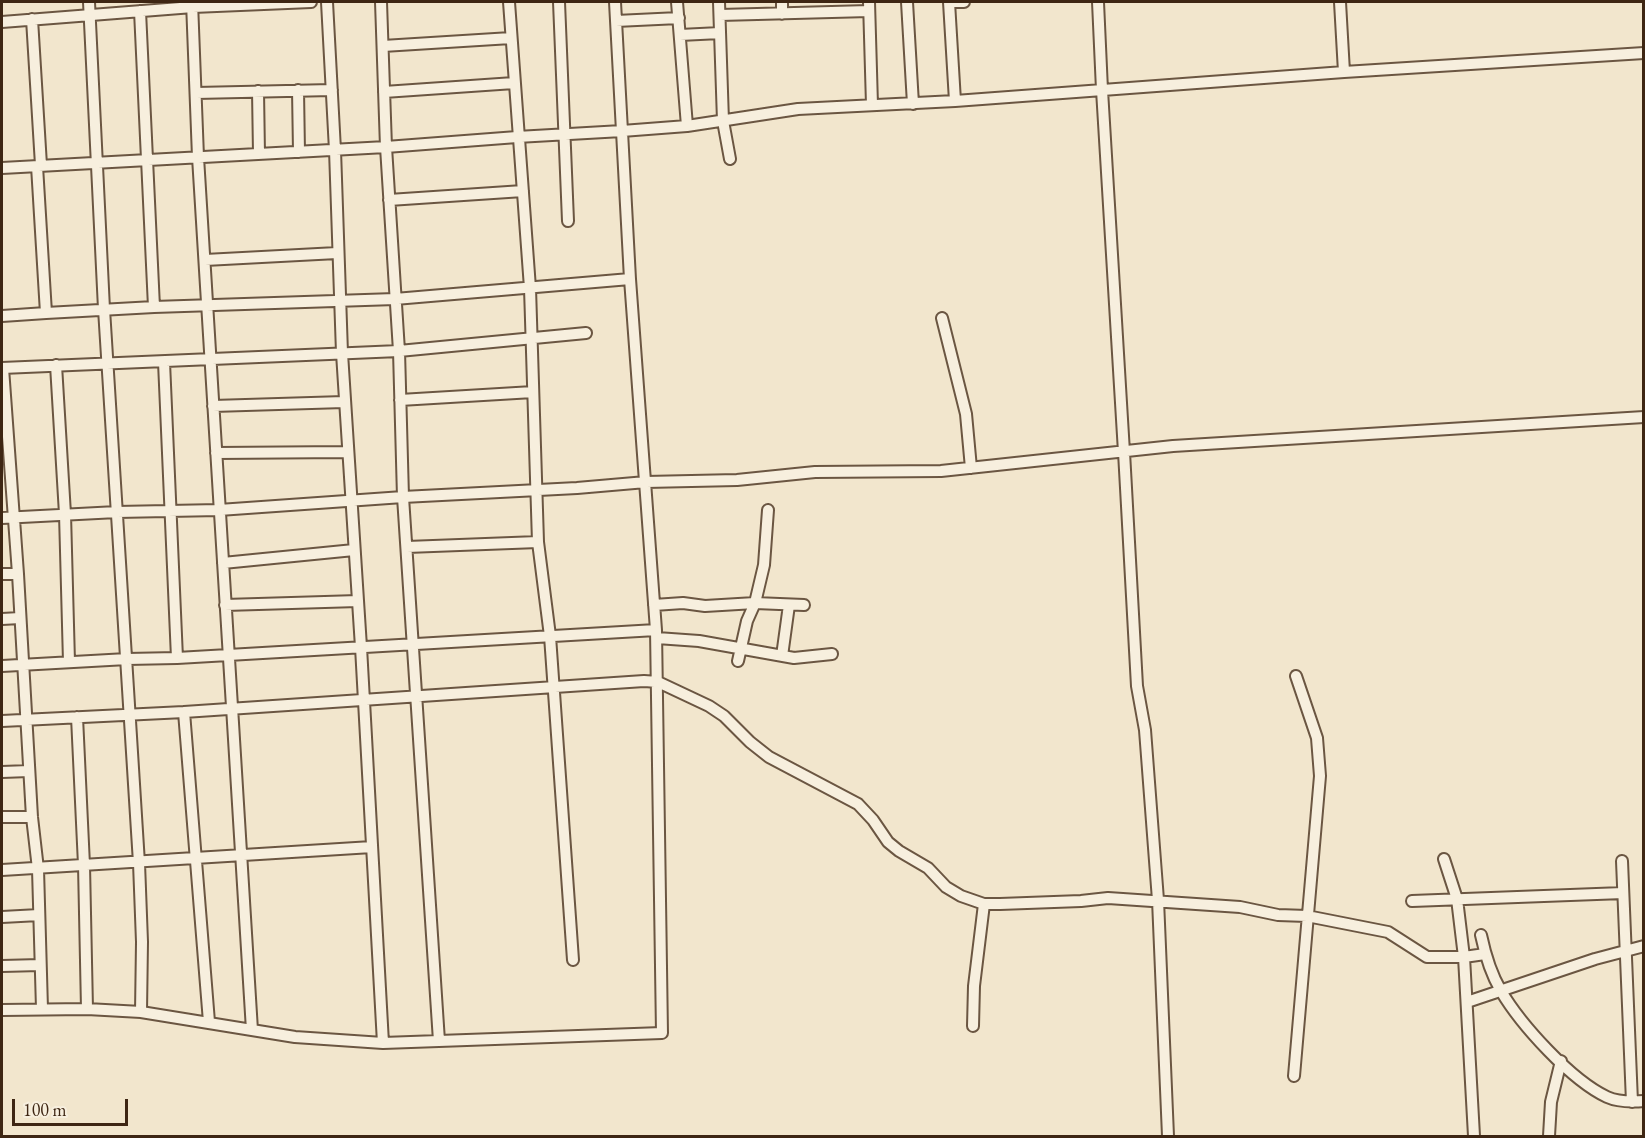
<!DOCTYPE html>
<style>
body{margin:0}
#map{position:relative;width:1645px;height:1138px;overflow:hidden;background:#f2e6cd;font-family:"EB Garamond",serif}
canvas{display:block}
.frame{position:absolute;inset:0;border:3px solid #3e2613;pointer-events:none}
.scale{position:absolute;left:12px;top:1099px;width:116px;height:27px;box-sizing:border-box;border:3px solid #3e2613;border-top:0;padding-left:8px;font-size:18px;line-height:21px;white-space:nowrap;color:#3e2613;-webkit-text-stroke:4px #f7efde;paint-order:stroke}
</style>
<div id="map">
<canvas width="1645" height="1138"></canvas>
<div class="frame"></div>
<div class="scale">100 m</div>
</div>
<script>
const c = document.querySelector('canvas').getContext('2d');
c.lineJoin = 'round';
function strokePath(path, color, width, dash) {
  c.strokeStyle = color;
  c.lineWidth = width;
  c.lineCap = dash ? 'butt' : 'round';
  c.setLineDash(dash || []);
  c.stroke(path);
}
const minor = new Path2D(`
 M89 2 104 309 139 863 142 942 141 1012
 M192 2 198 157 252 1030
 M381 2 386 147 399 351 403 497 439 1041
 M509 2 530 288 538 542 550 636 573 960
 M559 2 568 221
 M677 2 687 126
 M719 2 723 121 730 159
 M869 2 872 105
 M907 2 913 104
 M949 2 955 101
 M949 2H964
 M1098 2 1102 90 1124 452 1137 686 1145 730 1158 900 1168 1136
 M1340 2 1344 72
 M140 11 154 307
 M782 14V2
 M720 15 869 11
 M32 19 41 165
 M616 21 679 18
 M2 22 193 7 311 2
 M680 35 720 33
 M383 46 511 38
 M298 90 299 152
 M258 91 259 154
 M384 92 514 83
 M196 93 332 90
 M2 168 386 147 517 137 622 131 687 126 798 109 955 101 1344 72 1644 53
 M389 200 523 191
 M205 260 337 253
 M46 313 154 307 395 299 630 279
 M2 316 46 313 37 166
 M942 318 966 414 971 468
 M164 362 177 658
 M56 365 65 514 69 662
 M2 368 399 351 586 333
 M3 368 18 574 32 817 38 869 42 1009
 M400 400 533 392
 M213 406 344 402
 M216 453 347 452
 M2 518 117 512 219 510 403 497 577 488 646 482 737 480 815 472 941 471 1173 446 1644 417
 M407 547 538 542
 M223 563 354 550
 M2 574H18
 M225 605 358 601
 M654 605 683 603 705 606 755 603 804 605
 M2 619 20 618
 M657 638 699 641 794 658 832 654
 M782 656 789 605
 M738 661 747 621 755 603 764 565 768 510
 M2 666 127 659 177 658 656 630
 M184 712 209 1022
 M77 717 84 865 87 1009
 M2 721 184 712 644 681 658 682 709 706 724 716 750 742 769 757 858 804 873 820 888 842 899 851 928 868 946 887 961 896 984 904H1000L1081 901 1108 898 1240 907 1278 915 1307 916 1388 932 1427 957H1464L1485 954
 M2 772 29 771
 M2 817H32
 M1444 859 1457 899 1464 957 1474 1136
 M1622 861 1632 1102
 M2 870 372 847
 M1412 901 1623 893
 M2 917 39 915
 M1481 935C1485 954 1491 974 1501 991 1521 1025 1571 1080 1607 1097 1618 1102 1632 1102 1644 1101
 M2 966 40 965
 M1467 1002 1595 959 1644 946
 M2 1010 87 1009 141 1012 295 1037 383 1043 361 647 342 353 335 150 327 2
 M973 1026 974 986 984 904
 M383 1043 662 1033 656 630 630 279 615 2
 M1294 1076 1320 776 1317 738 1296 676
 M1549 1136 1551 1102 1561 1061`);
strokePath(minor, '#6b5642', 14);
strokePath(minor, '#f7efde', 10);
</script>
